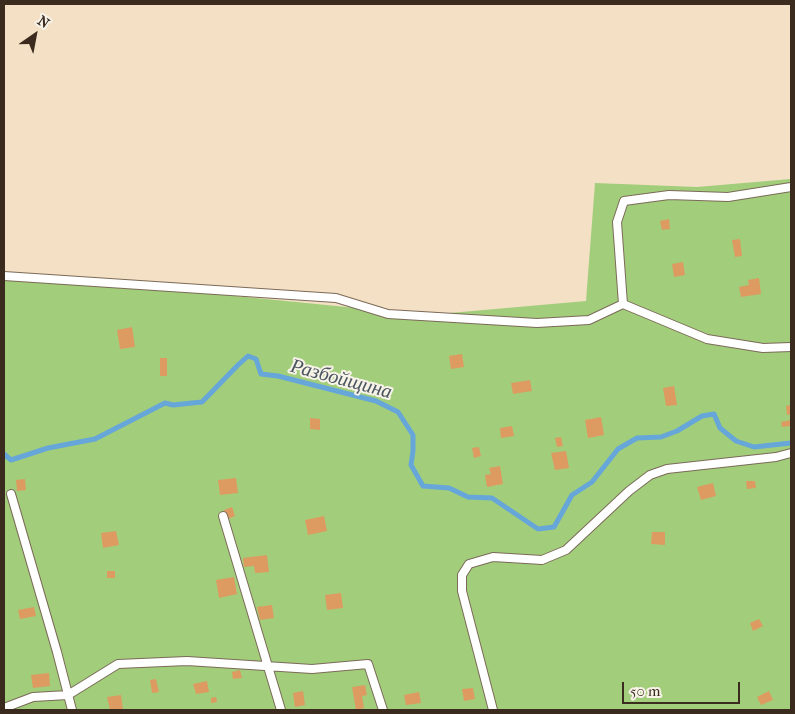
<!DOCTYPE html>
<meta charset="utf-8">
<style>
body{margin:0}
#map{position:relative;width:795px;height:714px;overflow:hidden;background:#f3e0c5;font-family:"IM FELL French Canon",serif}
canvas{display:block}
.frame{position:absolute;inset:0;border:5px solid #3b2a1e;pointer-events:none}
.north{position:absolute;left:10px;top:10px;width:50px;height:50px;-webkit-text-stroke:4px #f7f3e8;paint-order:stroke;rotate:33deg;font-size:14px;font-weight:700;line-height:20px;text-align:center;color:#3b2a1e}
.north::after{content:'';display:block;margin:auto;width:18px;height:22px;background:#3b2a1e;clip-path:polygon(50% 0,100% 100%,50% 72%,0 100%)}
.scale{position:absolute;left:622px;top:682px;width:118px;height:22px;box-sizing:border-box;border:2px solid #3b2a1e;border-top:0;padding-left:6px;font-size:15px;line-height:18px;white-space:nowrap;color:#3b2a1e;-webkit-text-stroke:4px #f7f3e8;paint-order:stroke}
</style>
<div id="map">
<canvas width="795" height="714"></canvas>
<div class="frame"></div>
<div class="north">N</div>
<div class="scale">50 m</div>
</div>
<script>
const c = document.querySelector('canvas').getContext('2d');
c.lineJoin = 'round';
function fillPath(path, color) {
  c.fillStyle = color;
  c.fill(path, 'evenodd');
}
function strokePath(path, color, width, dash) {
  c.strokeStyle = color;
  c.lineWidth = width;
  c.lineCap = dash ? 'butt' : 'round';
  c.setLineDash(dash || []);
  c.stroke(path);
}
function write(font, color, halo, rows, align = 'center') {
  c.font = font + ' "IM FELL French Canon",serif';
  c.lineWidth = 4;
  c.setLineDash([]);
  c.textBaseline = 'middle';
  c.strokeStyle = halo;
  c.fillStyle = color;
  for (const [text, x, y, turn = 0] of rows) {
    c.save();
    c.translate(x, y);
    c.rotate((+turn || 0) * Math.PI / 180);
    c.textAlign = isNaN(turn) ? turn : align;
    if (halo) c.strokeText(text, 0, 0);
    c.fillText(text, 0, 0);
    c.restore();
  }
}
fillPath(new Path2D(`
 M791 179V710H4V273L427 315 586 301 595 183 697 187Z`), '#a2ce7b');
strokePath(new Path2D(`
 M4 454 11 460 48 448 95 439 165 403 173 405 202 402 238 365 248 356 256 359 261 374 278 376 376 401 398 412 413 435V451L411 465 423 486 449 488 468 497 492 498 538 529 554 527 572 495 592 482 618 449 637 438 661 437 677 431 702 416 714 414 720 428 736 441 754 447 791 443`), '#66a6d9', 5);
fillPath(new Path2D(`
 M669 219 670 229 662 230 660 221Z
 M740 239 742 256 735 257 732 240Z
 M683 262 685 275 674 277 672 264Z
 M759 278 761 294 741 297 739 287 749 285 748 280Z
 M132 327 135 347 120 349 117 330Z
 M462 354 464 367 451 369 449 356Z
 M160 358H167V376H160Z
 M530 380 532 391 513 394 511 383Z
 M674 386 677 405 666 406 663 388Z
 M791 405V414L787 415 786 406Z
 M601 417 604 435 588 438 585 420Z
 M310 418 320 419V430L310 429Z
 M791 420V426L782 427 781 422Z
 M512 426 514 436 501 438 500 428Z
 M561 437 563 446 557 447 555 438Z
 M479 447 481 456 474 458 472 448Z
 M566 451 569 468 555 470 551 453Z
 M500 466 503 484 487 487 485 475 491 474 489 468Z
 M236 478 238 493 220 495 218 480Z
 M25 479 26 490 17 491 16 480Z
 M746 481H755L756 488 747 489Z
 M713 483 716 496 701 500 697 487Z
 M232 507 235 516 228 519 224 510Z
 M324 516 327 531 308 535 305 520Z
 M116 531 119 545 103 548 101 533Z
 M652 532H665V545L651 544Z
 M267 555 269 572 255 573 254 566 244 567 243 558Z
 M107 571H115V578H107Z
 M234 577 237 594 219 598 216 580Z
 M341 593 343 608 327 610 325 595Z
 M272 605 274 618 260 620 257 607Z
 M34 607 36 616 20 619 18 610Z
 M759 619 763 626 753 631 750 623Z
 M240 670 242 678 233 679 232 672Z
 M49 673 50 686 33 688 31 675Z
 M156 679 159 692 152 693 150 680Z
 M207 681 209 692 196 694 193 684Z
 M365 685 367 695 362 696 364 708 356 710 352 687Z
 M473 688 475 699 464 701 462 689Z
 M303 691 305 705 295 707 293 693Z
 M769 691 773 700 761 705 757 697Z
 M419 692 421 703 406 705 404 695Z
 M121 695 123 710H110L107 697Z
 M216 697 217 702 211 703V698Z`), '#dd9b61');
const lane = new Path2D(`
 M791 187 728 197 669 195 624 201 617 222 623 304 707 339 763 348 791 347
 M4 276 336 298 388 314 537 323 589 320 623 304
 M11 494 57 652 72 710
 M223 516 281 710
 M4 708 33 697 68 695 118 664 187 661 312 669 368 664 383 710
 M493 710 462 591V575L469 564 493 557 542 560 566 550 629 491 650 475 667 469 776 457 791 453`);
strokePath(lane, '#7b6a58', 10);
strokePath(lane, '#fff', 8);
write('italic 20px', '#4a555f', '#f7f3e8', [
 ["Разбойщина",341,380,15]
]);
</script>
